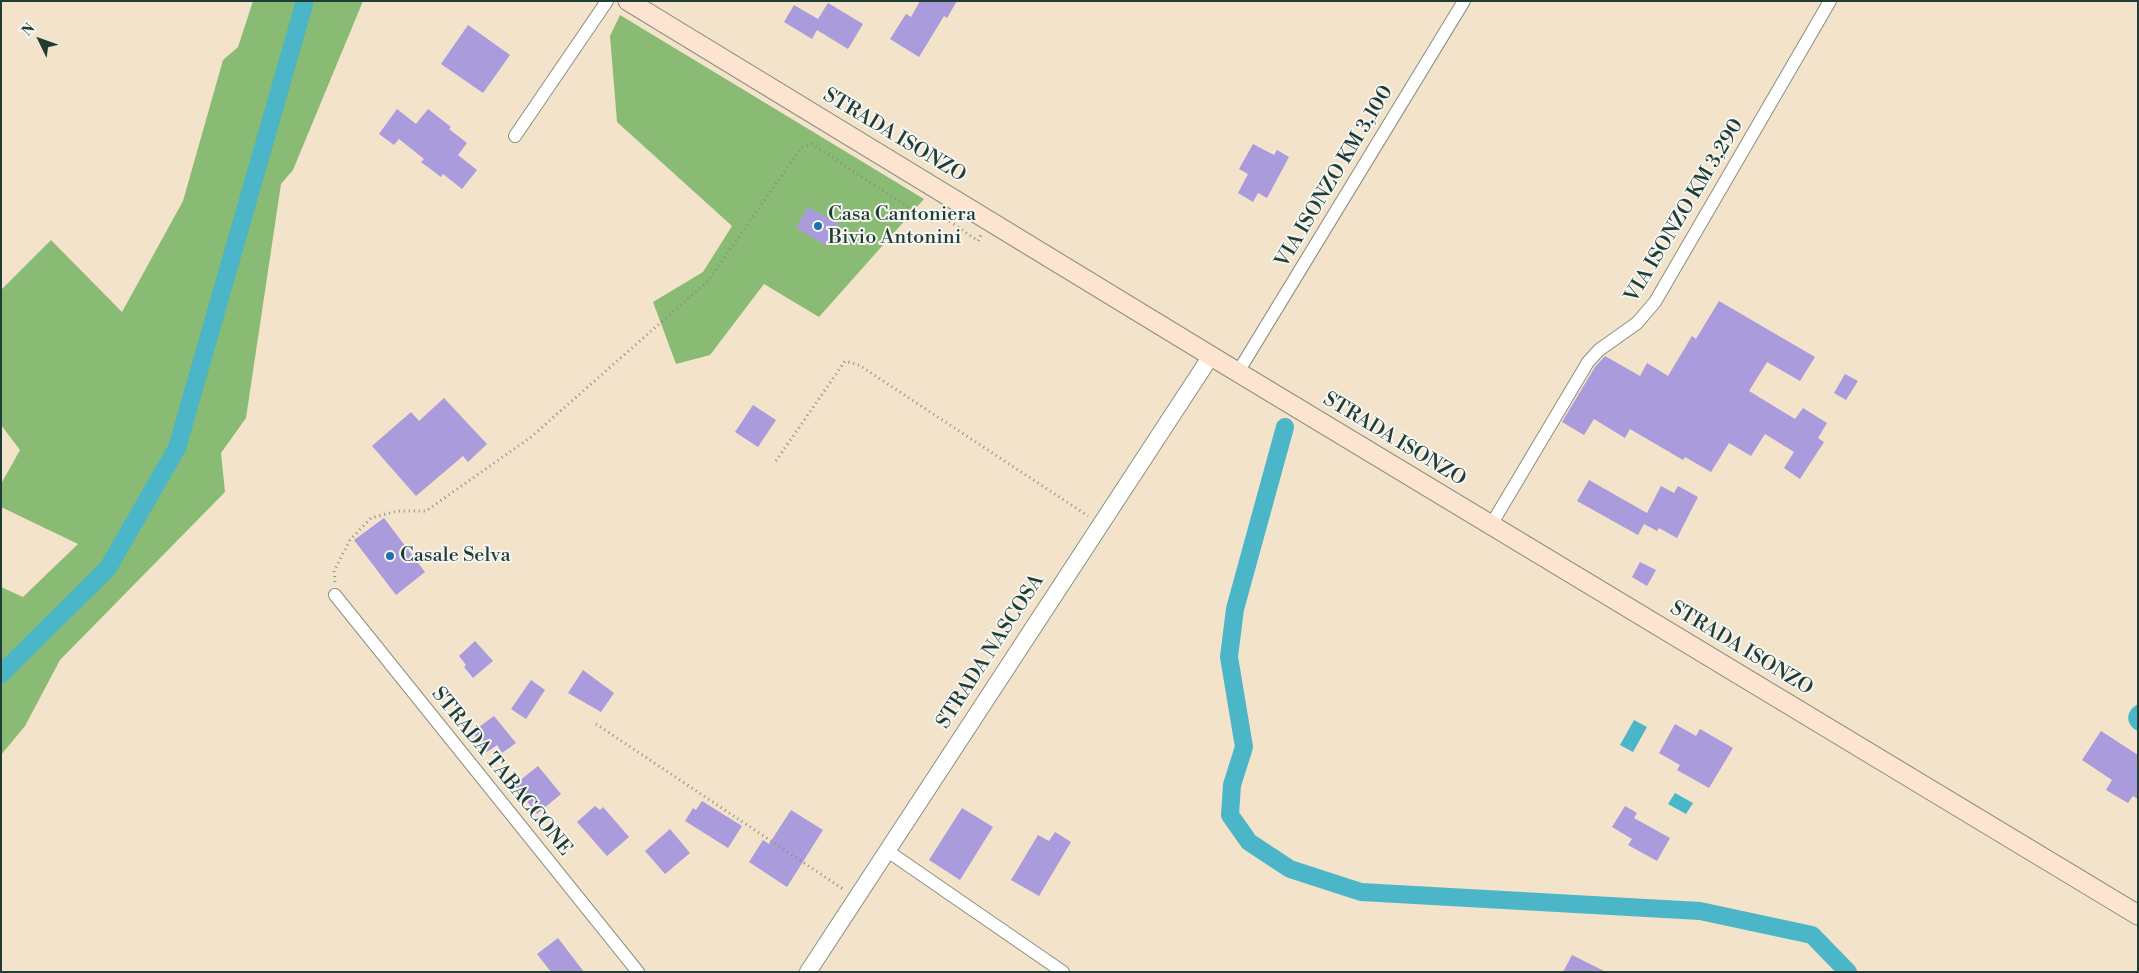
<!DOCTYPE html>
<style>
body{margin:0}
#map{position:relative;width:2139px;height:973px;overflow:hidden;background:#f3e3cb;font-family:"Libre Bodoni",serif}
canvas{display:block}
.frame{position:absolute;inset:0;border:2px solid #1f3d34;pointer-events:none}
.north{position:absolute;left:15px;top:15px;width:50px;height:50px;-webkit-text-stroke:4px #f6f6f2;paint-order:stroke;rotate:312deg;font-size:14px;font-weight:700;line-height:20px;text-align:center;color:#1f3d34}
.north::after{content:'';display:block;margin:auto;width:18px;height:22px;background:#1f3d34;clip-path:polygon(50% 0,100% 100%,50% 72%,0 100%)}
</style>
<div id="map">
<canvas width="2139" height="973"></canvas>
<div class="frame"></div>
<div class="north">N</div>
</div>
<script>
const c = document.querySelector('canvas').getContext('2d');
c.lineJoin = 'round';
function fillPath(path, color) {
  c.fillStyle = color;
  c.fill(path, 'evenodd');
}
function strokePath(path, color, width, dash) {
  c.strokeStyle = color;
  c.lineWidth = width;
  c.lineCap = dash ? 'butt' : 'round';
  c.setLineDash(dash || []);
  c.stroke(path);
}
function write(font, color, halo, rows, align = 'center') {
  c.font = font + ' "Libre Bodoni",serif';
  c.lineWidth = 4;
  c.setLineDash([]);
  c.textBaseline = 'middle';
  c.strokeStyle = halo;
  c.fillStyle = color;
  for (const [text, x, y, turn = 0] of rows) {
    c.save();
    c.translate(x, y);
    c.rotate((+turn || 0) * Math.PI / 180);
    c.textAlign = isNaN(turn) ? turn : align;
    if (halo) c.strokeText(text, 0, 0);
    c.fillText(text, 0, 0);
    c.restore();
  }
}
fillPath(new Path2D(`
 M253 1H363L293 170 281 184 246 418 221 453 225 492 60 660 25 726 1 755V587L23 597 78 544 1 507V484L20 450 1 425V290L51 240 122 312 183 201 223 60 238 47Z
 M620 15 924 199 819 317 764 284 710 355 676 364 653 302 703 272 732 226 617 122 610 36Z`), '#8abb74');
fillPath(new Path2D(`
 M2138 704V731C2125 725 2125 711 2138 704Z
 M1634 720 1647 727 1633 752 1620 745Z
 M1675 793 1693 803 1686 814 1668 804Z`), '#4bb6c8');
strokePath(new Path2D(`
 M1285 427 1235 609 1229 657 1244 747 1232 785 1230 815 1249 842 1290 869 1361 892 1700 911 1812 935 1848 972
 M1 674 108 568 177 448 305 1`), '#4bb6c8', 18);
fillPath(new Path2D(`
 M920 1H957L947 18 944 16 919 57 890 39 906 14 911 17Z
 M828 3 863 24 848 49 817 30 812 39 784 22 794 5 818 19Z
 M468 25 510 55 483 93 441 64Z
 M397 109 416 124 428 109 451 127 449 129 467 143 458 155 477 170 462 189 443 174 441 177 421 162 424 159 399 139 394 145 379 134Z
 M1253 144 1274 155 1277 150 1289 157 1267 198 1258 193 1253 202 1238 193 1248 174 1239 169Z
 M808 207 839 224 827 246 796 228Z
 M1719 301 1815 357 1800 381 1767 362 1749 391 1795 419 1803 408 1827 423 1818 438 1824 442 1800 479 1784 468 1794 452 1765 434 1751 456 1729 443 1711 472 1685 457 1683 460 1630 429 1625 438 1594 419 1584 435 1562 422 1595 367 1605 356 1640 376 1647 363 1668 376 1692 336 1696 339Z
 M1845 374 1858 381 1846 400 1834 393Z
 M444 398 487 444 468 462 463 456 416 496 372 446 411 412 419 421Z
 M753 405 776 420 758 447 735 432Z
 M1589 480 1647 513 1661 486 1674 493 1678 486 1698 497 1677 538 1659 528 1657 531 1644 524 1638 535 1577 501Z
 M384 518 425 572 396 595 354 540Z
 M1640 562 1656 570 1647 586 1632 577Z
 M475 641 493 661 473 678 464 667 466 665 459 656Z
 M583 670 614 693 601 712 568 693Z
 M531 680 545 690 526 719 511 709Z
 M494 716 516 743 502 753 497 745 487 752 472 732Z
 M1675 724 1696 736 1700 729 1733 748 1709 788 1677 770 1680 765 1659 753Z
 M2101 731 2138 755V799L2133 796 2128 803 2106 790 2112 780 2082 760Z
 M538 766 561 794 537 814 514 785Z
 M702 801 742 826 728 848 685 821 693 808 696 810Z
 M595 806 600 810 603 807 629 837 607 856 577 822Z
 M1625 806 1637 813 1634 818 1670 838 1657 861 1628 845 1632 839 1612 827Z
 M962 808 993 827 960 880 929 860Z
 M791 810 823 830 787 887 749 862 763 840 769 844Z
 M670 829 690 853 665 874 645 851Z
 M1055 832 1071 842 1039 896 1011 880 1038 835 1049 841Z
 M558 938 584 972H551L537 954Z
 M1572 955 1606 972H1563Z`), '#a99bdc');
const minor = new Path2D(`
 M515 136 607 1
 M1238 372 1464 1
 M1491 525 1588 362 1599 350 1637 323 1655 302 1830 1
 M335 595 638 972
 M886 850 1063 972`);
const tertiary = new Path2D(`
 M808 972 1211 356`);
const secondary = new Path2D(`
 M628 1 1211 356 2138 915`);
strokePath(minor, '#899080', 14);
strokePath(tertiary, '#899080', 18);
strokePath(secondary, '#899080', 21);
strokePath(new Path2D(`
 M776 461 845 361 859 365 1088 516
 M335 582 334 571 350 540 371 518 397 511H426L531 437 708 281 801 148 812 144 920 215 949 221 978 241 981 235
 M596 724 843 889`), '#899080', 3, [1, 4]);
strokePath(minor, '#fff', 12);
strokePath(tertiary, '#fff', 16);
strokePath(secondary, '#fde4d0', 19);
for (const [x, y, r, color] of [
 [818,226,5,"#1f6fb2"],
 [390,556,5,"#1f6fb2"]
]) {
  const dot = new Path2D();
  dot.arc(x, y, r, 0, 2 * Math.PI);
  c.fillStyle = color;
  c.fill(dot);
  strokePath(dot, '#f6f6f2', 2);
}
write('20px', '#1f3d34', '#f6f6f2', [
 ["STRADA ISONZO",894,136,31],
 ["VIA ISONZO KM 3,100",1335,177,-59],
 ["VIA ISONZO KM 3,290",1685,211,-59],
 ["STRADA ISONZO",1394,440,31],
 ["STRADA ISONZO",1741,649,31],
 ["STRADA NASCOSA",991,652,-57],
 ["STRADA TABACCONE",501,772,51]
]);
write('20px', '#1f3d34', '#f6f6f2', [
 ["Casa Cantoniera",828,215],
 ["Bivio Antonini",828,238],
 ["Casale Selva",400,556]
], 'left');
</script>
